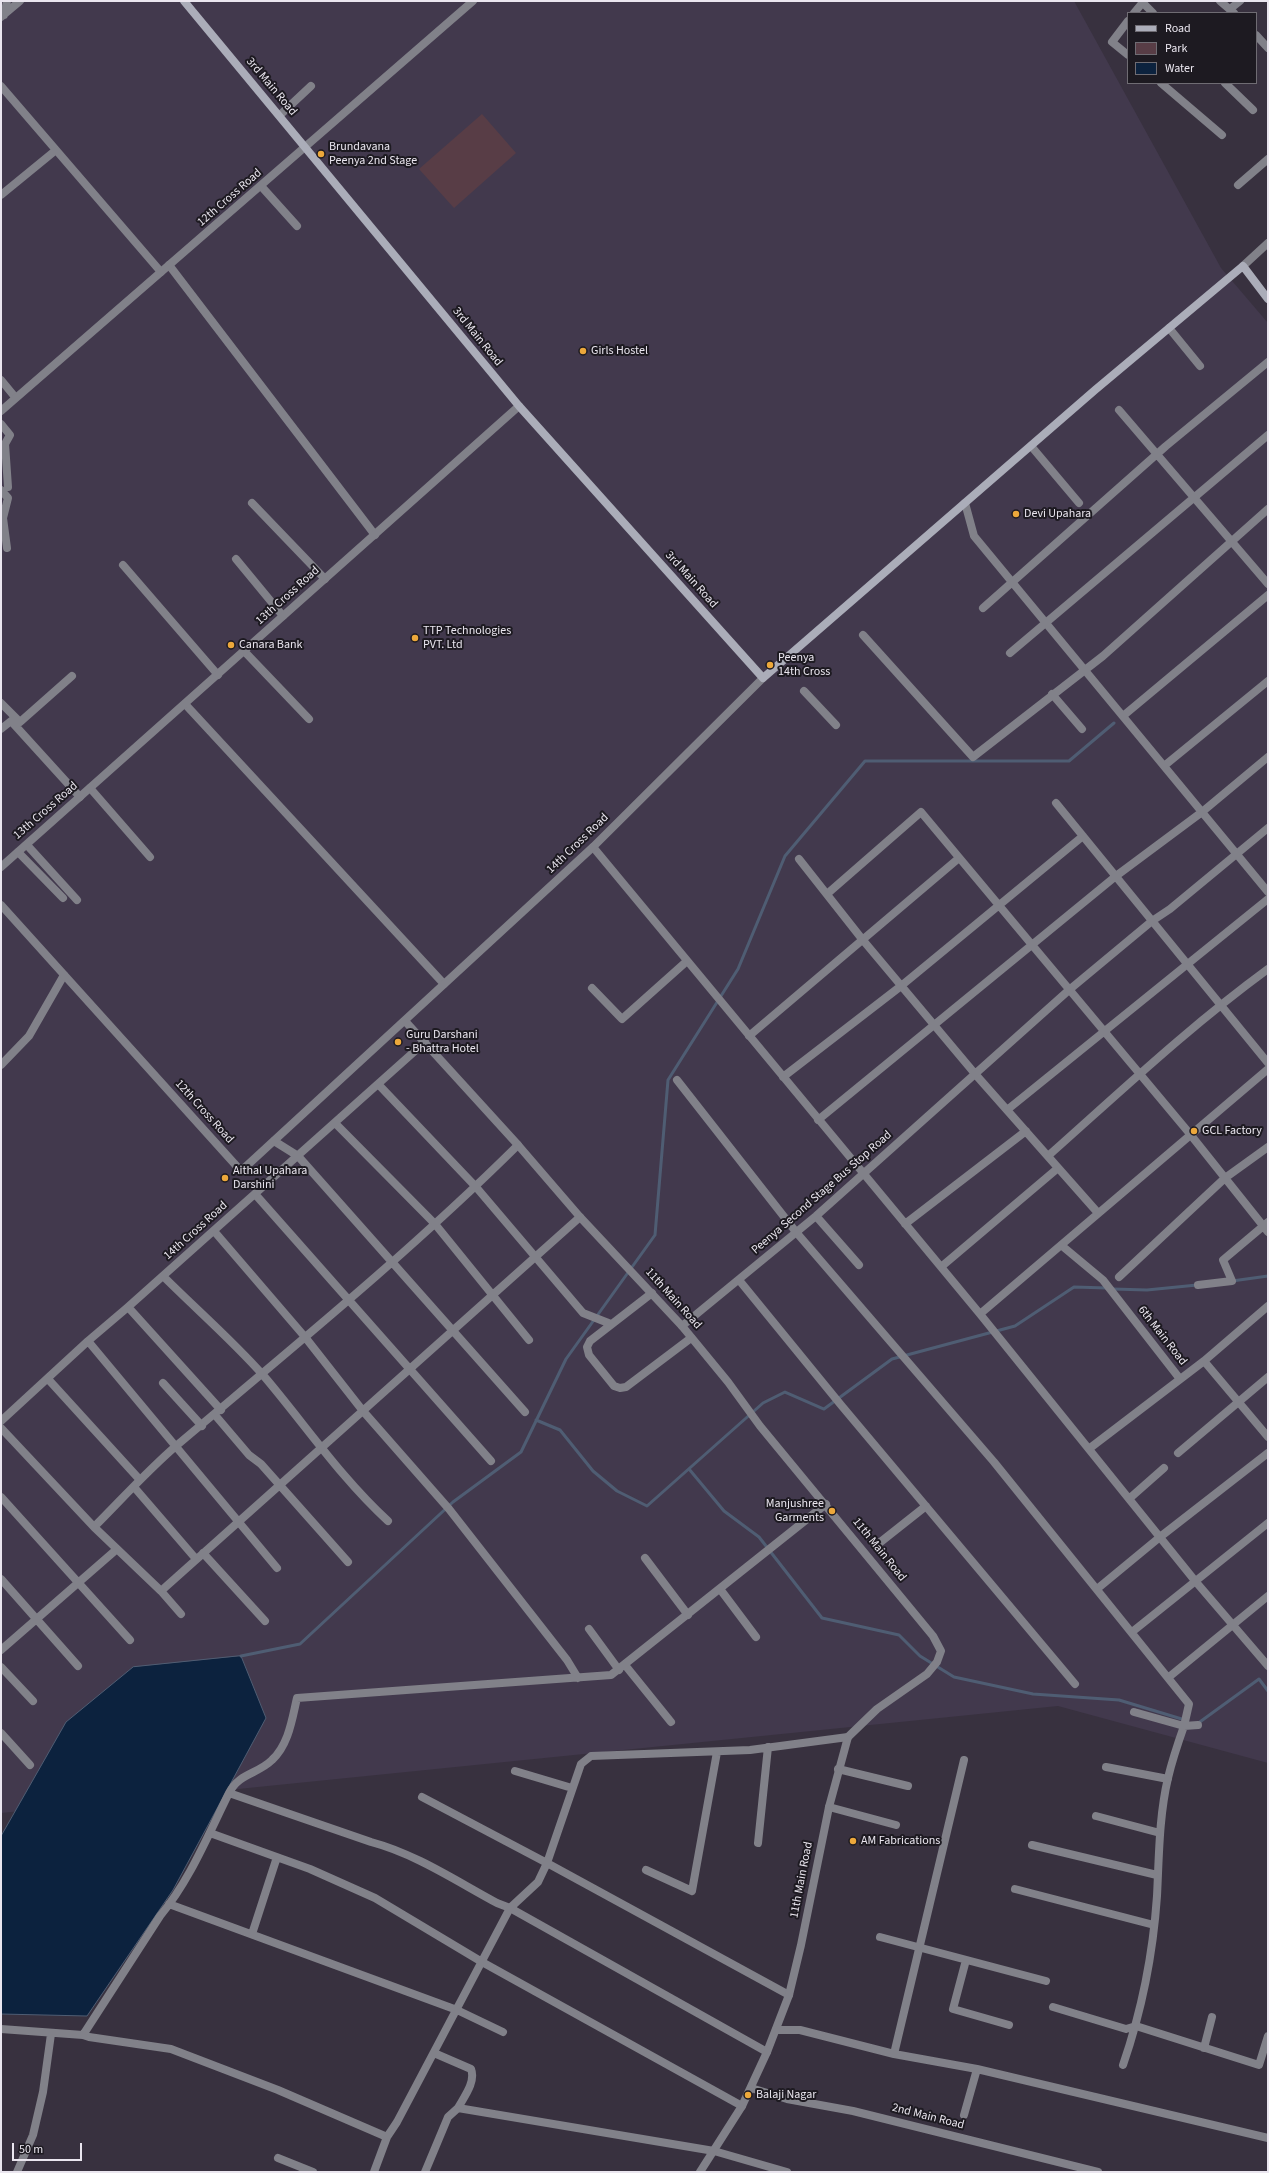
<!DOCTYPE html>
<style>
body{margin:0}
#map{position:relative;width:1269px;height:2173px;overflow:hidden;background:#38313f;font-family:"Source Sans 3",sans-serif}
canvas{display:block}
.frame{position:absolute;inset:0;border:2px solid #eae6ef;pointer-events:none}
.legend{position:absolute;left:1127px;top:12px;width:130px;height:72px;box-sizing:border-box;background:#1d1a21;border:1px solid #6f6c73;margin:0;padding:5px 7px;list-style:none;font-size:12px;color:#eae6ef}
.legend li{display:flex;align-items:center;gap:8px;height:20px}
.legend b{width:20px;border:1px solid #6f6c73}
.scale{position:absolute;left:12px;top:2143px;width:70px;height:18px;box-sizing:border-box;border:2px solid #eae6ef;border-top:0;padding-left:5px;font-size:12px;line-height:14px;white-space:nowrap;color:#eae6ef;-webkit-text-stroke:3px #1d1a21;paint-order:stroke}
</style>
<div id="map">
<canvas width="1269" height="2173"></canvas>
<div class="frame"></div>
<ul class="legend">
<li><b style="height:5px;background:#abadb9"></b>Road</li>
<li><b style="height:11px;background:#583d46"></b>Park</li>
<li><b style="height:11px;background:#0c223e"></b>Water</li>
</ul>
<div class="scale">50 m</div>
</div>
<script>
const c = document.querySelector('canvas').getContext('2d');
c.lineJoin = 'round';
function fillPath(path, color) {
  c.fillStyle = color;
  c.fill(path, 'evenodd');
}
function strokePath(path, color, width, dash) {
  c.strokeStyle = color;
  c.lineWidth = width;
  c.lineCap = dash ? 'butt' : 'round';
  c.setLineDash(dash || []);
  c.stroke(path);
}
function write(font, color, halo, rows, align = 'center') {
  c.font = font + ' "Source Sans 3",sans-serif';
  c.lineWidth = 4;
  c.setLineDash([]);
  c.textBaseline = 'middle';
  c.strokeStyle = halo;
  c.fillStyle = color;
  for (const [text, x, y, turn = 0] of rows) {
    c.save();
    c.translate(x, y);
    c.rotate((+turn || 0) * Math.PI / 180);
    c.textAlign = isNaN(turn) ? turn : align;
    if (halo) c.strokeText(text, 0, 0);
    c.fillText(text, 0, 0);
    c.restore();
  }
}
fillPath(new Path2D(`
 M1 1H1074L1221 268 1268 323V1763L1058 1706 1 1813Z`), '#42394d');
fillPath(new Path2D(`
 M482 114 516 153 454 208 419 169Z`), '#583d46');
const water = new Path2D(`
 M241 1656 266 1718 173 1890 87 2016 1 2014V1836L66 1722 133 1667Z`);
fillPath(water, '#0c223e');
strokePath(water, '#4f5d73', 1);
strokePath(new Path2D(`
 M1232 1281 1268 1276
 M1113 1289 1147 1290 1197 1285
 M536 1420 560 1430 593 1471 617 1491 647 1506 763 1403 785 1392 824 1409 892 1359 1015 1326 1074 1287 1107 1288
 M689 1469 724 1511 759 1537 822 1618 899 1635 920 1656 954 1677 1033 1694 1119 1700 1185 1720
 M241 1656 300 1644 453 1502 521 1452 566 1359 655 1235 668 1080 738 969 785 856 865 761H1069L1114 723
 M1197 1724 1259 1679 1268 1691`), '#4f5d73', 3);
strokePath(new Path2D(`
 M1142 2 1153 13
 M1230 9 1240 1
 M1134 13 1144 1
 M4 15 7 1
 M1 17 20 1
 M1128 21 1112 42 1128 55
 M1161 83 1222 135
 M1225 83 1253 110
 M1 86 161 272
 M280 115 311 86
 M1238 185 1268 159
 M261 186 297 226
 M1 195 56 150
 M169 265 375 535
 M1243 266 1268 243
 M1169 328 1200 366
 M1 380 15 397
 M1119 410 1268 584
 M1 424 10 435 5 444 8 487
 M1031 446 1079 503
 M1 490 8 498 3 518 7 548
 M252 503 325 579
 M965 503 974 536 1268 892
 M236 559 283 616
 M123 565 218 675
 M983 608 1166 446 1268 362
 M863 635 973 757 1103 656 1268 509
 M244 651 309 719
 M1010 653 1268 435
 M804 691 836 725
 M1052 694 1082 729
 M1 703 20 722 72 676
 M185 704 444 984
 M1123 716 1268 595
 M1 729 11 721 80 797
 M1164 766 1268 681
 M90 788 150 857
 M1056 803 1268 1063
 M27 845 77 900
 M593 847 980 1314 1196 1582 1268 1666
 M18 852 63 898
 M799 859 862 939 976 1075 1098 1213
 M827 894 921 812 1190 1134 1268 1232
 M592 988 622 1019 687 961
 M749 1036 959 858
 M1 1065 29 1036 64 975
 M783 1077 901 986 1083 836
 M677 1080 796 1232 994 1462 1189 1704 1184 1726 1134 1712
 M378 1084 476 1187 583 1313 611 1324
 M1007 1110 1268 899
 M818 1120 1116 876 1202 812 1268 757
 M335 1123 435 1224 529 1340
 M274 1141 298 1156 525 1412
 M1048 1156C1120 1092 1190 1026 1268 969
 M255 1194 491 1461
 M816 1216 859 1265
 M905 1224 1026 1131
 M214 1231 305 1337 363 1411 449 1509 567 1660 578 1678
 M1061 1245 1103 1280 1180 1379
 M941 1267 1058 1168
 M163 1276C196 1309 232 1340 263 1375 304 1423 340 1477 388 1521
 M1119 1277 1225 1178 1268 1147
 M739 1280 841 1405 1075 1684
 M1198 1285 1232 1281 1223 1260 1268 1222
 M652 1293 590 1341 587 1347 589 1355 614 1386 620 1388 626 1387 691 1338
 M128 1307 221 1410
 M980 1314 1268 1069
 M682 1326 816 1216 1069 990 1152 921 1170 909 1268 828
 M88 1341 277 1568
 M1204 1361 1268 1437
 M48 1379 140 1480
 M163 1383 202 1426
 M215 1415 249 1455 261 1464 348 1562
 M1 1421 88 1341 128 1307 425 1042
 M1 1428 94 1527 161 1591 181 1614
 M1090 1448 1204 1361 1268 1306
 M1178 1453 1268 1377
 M134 1487 196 1559
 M1 1497 130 1640
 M1130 1498 1164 1468
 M94 1527C121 1500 147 1471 176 1446 292 1348 410 1252 518 1145
 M878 1544 926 1506
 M203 1553 265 1621
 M645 1558 688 1615
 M1 1579 78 1666
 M720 1589 756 1637
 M1097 1589 1160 1537 1268 1453
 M161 1591 580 1217
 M589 1629 619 1670
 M1132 1632 1268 1523
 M1 1650 117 1549
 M625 1665 671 1722
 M1 1667 33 1701
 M1169 1677 1268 1596
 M1 1733 30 1765
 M1106 1767 1168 1779
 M838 1769 908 1786
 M515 1771 572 1788
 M422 1797 547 1863 789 1995
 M829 1807 896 1825
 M1096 1816 1160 1833
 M210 1833 310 1869 375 1898 482 1962 742 2106
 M758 1843 768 1747
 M1032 1845 1157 1875
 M646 1870 692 1891 717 1752
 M1015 1889 1154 1925
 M169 1904 457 2010 503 2032
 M252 1934 277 1857
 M880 1937 1046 1981
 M966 1960 953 2009 1009 2025
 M1053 2007 1126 2029 1136 2026 1259 2065 1268 2036
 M1 2029 83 2035 89 2037 171 2049 278 2090 387 2137
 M776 2030H800L894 2054 977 2069 1268 2138
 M83 2035 160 1916C190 1880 208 1835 229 1793
 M1204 2048 1212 2017
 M767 2052 510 1908 497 1903C456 1881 416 1854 371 1842L229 1793C239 1773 258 1774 272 1760 289 1744 292 1719 297 1698L611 1675 826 1504
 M434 2053 471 2069C476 2082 464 2097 458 2108
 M894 2054 964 1760
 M1123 2065C1142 2010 1153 1954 1157 1896 1159 1857 1159 1816 1168 1778 1172 1761 1178 1743 1184 1726L1198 1725
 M751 2088 787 2099 853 2111 1098 2172
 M964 2115 977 2069
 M278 2158 313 2172
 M17 2172 33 2135 43 2092 51 2034
 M374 2172 387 2137 397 2122 510 1908 538 1882 547 1863 581 1764 591 1756 750 1750 848 1737
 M425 2172 448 2117 458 2108 714 2151 787 2172`), '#818189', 8);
strokePath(new Path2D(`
 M1220 1 1234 13
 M1256 35 1268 48
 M1 411 473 1
 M1 867 519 406
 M1 905 241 1171 593 847 763 678
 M405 1021 518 1145 580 1217 682 1326 728 1382 760 1426 933 1636 941 1651 937 1662 927 1674 877 1709 848 1737 829 1807 801 1945 789 1995 767 2052 742 2106 700 2172`), '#818189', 8);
strokePath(new Path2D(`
 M184 1 519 406 763 678 1095 390 1243 266 1268 299`), '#abadb9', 8);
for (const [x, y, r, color] of [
 [321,154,4,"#eda83b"],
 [583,351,4,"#eda83b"],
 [1016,514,4,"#eda83b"],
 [415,638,4,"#eda83b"],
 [231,645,4,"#eda83b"],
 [770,665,4,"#eda83b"],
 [398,1042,4,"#eda83b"],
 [1194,1131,4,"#eda83b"],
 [225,1178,4,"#eda83b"],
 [832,1511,4,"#eda83b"],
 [853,1841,4,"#eda83b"],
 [748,2095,4,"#eda83b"]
]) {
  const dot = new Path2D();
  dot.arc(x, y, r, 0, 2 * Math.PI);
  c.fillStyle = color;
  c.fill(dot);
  strokePath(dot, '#1d1a21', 1.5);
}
write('12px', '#eae6ef', '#1d1a21', [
 ["3rd Main Road",271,87,50],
 ["12th Cross Road",230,198,-41],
 ["3rd Main Road",477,337,51],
 ["3rd Main Road",691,580,48],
 ["13th Cross Road",288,596,-42],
 ["13th Cross Road",46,811,-41],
 ["14th Cross Road",578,844,-44],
 ["12th Cross Road",204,1112,48],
 ["Peenya Second Stage Bus Stop Road",822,1193,-41],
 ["14th Cross Road",196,1231,-42],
 ["11th Main Road",673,1299,48],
 ["6th Main Road",1162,1336,52],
 ["11th Main Road",879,1550,51],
 ["11th Main Road",802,1880,-79],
 ["2nd Main Road",928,2117,14]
]);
write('12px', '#eae6ef', '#1d1a21', [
 ["Brundavana",329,147],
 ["Peenya 2nd Stage",329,161],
 ["Girls Hostel",591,351],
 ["Devi Upahara",1024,514],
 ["TTP Technologies",423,631],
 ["PVT. Ltd",423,645],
 ["Canara Bank",239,645],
 ["Peenya",778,658],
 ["14th Cross",778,672],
 ["Guru Darshani",406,1035],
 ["- Bhattra Hotel",406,1049],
 ["GCL Factory",1202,1131],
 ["Aithal Upahara",233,1171],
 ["Darshini",233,1185],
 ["Manjushree",824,1504,"right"],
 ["Garments",824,1518,"right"],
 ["AM Fabrications",861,1841],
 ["Balaji Nagar",756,2095]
], 'left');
</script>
